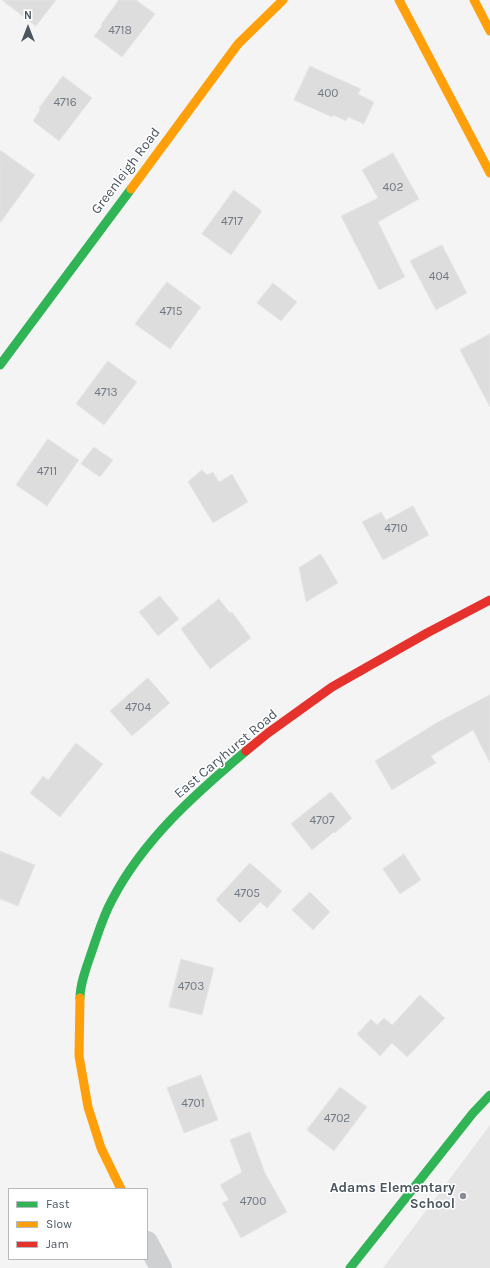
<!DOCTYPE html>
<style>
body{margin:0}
#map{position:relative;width:490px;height:1268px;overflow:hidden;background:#f4f4f4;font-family:Karla,sans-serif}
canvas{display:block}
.legend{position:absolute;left:8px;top:1188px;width:140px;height:72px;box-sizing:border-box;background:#fff;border:1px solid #b7bbc0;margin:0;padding:5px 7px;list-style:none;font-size:12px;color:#4a5661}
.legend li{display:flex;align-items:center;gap:8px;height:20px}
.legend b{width:20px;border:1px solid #b7bbc0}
.north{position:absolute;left:8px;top:8px;width:40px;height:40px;-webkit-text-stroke:3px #fff;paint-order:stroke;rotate:0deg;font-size:11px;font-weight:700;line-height:16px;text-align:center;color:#4a5661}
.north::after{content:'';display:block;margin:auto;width:14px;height:18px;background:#4a5661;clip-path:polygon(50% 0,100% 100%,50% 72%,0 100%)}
</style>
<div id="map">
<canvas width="490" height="1268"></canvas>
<ul class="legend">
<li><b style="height:5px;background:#30b455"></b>Fast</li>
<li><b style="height:5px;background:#ff9f0a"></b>Slow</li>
<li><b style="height:5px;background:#e5322d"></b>Jam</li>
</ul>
<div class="north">N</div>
</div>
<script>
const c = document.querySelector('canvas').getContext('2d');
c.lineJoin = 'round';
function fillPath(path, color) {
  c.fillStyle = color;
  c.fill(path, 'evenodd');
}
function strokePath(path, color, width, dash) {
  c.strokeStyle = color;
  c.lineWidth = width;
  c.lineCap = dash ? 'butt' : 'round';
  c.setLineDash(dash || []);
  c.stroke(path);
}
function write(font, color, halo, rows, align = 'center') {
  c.font = font + ' Karla,sans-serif';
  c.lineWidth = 3;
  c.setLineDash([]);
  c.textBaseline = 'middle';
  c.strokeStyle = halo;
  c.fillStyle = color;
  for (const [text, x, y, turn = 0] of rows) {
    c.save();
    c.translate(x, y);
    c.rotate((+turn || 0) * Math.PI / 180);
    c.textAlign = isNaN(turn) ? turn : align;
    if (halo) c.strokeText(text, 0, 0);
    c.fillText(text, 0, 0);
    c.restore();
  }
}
fillPath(new Path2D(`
 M490 1125V1268H383Z`), '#e6e5e6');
const building = new Path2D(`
 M2 0H56L36 26Z
 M119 0H136L155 14 122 57 94 36 102 26 101 25Z
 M310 66 361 89 358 94 374 102 364 124 348 117 346 121 333 115 332 117 294 100Z
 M63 76 92 98 59 141 33 121 40 110 39 108Z
 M0 150 35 175 0 223Z
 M393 153 419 199 378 222 405 277 379 290 341 216 378 198 362 170Z
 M234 190 262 211 231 255 202 234Z
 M442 245 467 293 436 310 410 261Z
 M167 282 201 307 170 349 135 324Z
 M273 283 297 302 281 321 257 303Z
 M490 334V407L460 350Z
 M108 361 137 382 104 425 76 404Z
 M48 439 79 460 47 506 16 485Z
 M94 447 113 460 100 477 81 464Z
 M202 470 207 475 213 472 219 482 232 474 248 502 213 523 188 482Z
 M413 506 429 535 383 560 362 522 381 512 386 520Z
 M321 554 338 583 306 602 299 568Z
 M160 596 179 619 158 636 139 612Z
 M219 599 230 613 232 612 251 638 210 669 181 629Z
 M148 678 170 703 132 736 110 711Z
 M490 695V763L473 730 431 756 436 763 392 790 375 761 438 722Z
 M76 743 103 764 60 817 30 793 43 776 48 780Z
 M331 792 352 818 335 833 334 832 312 850 291 824Z
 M0 851 35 865 18 906 0 899Z
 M404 854 421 880 400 894 383 869Z
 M250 863 282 891 267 908 260 902 240 923 216 900Z
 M310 892 330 912 313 930 292 910Z
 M181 959 214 968 202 1015 169 1007Z
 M420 995 445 1018 407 1057 392 1043 380 1056 357 1034 371 1019 377 1025 384 1018 392 1025Z
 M201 1075 218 1120 184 1133 167 1088Z
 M340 1087 367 1107 334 1151 307 1130Z
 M250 1132 265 1173 287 1212 241 1238 222 1203 229 1200 220 1185 242 1172 230 1140Z`);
fillPath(building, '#ddddde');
strokePath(building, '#e5e6e7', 1);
strokePath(new Path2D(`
 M147 1242 161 1268`), '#ced0d2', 22);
strokePath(new Path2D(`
 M0 365 131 189
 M80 998C80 983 87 966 92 951 98 934 103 916 112 900 143 840 195 794 246 751
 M350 1268 473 1113 490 1095`), '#30b455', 9);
strokePath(new Path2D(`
 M399 0 490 173
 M474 0 490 31
 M131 189 238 44 283 0
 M80 998 79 1056 88 1107 101 1148 121 1189`), '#ff9f0a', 9);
strokePath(new Path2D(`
 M246 751 268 733 332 687 427 633 490 600`), '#e5322d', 9);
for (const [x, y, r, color] of [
 [463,1196,4,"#868d94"]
]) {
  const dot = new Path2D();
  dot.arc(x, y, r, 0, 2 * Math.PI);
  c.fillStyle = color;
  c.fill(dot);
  strokePath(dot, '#fff', 1.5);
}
write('12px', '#707881', null, [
 ["4718",120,31],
 ["400",328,94],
 ["4716",65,103],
 ["402",393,188],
 ["4717",232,222],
 ["404",439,277],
 ["4715",171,312],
 ["4713",106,393],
 ["4711",47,472],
 ["4710",396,529],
 ["4704",138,708],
 ["4707",322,821],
 ["4705",247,894],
 ["4703",191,987],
 ["4701",193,1104],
 ["4702",337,1119],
 ["4700",253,1202]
]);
write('14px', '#4a5661', '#fff', [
 ["Greenleigh Road",126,171,-53],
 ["East Caryhurst Road",226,754,-40]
]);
write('bold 14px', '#4a5661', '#fff', [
 ["Adams Elementary",455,1188],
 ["School",455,1204]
], 'right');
</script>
